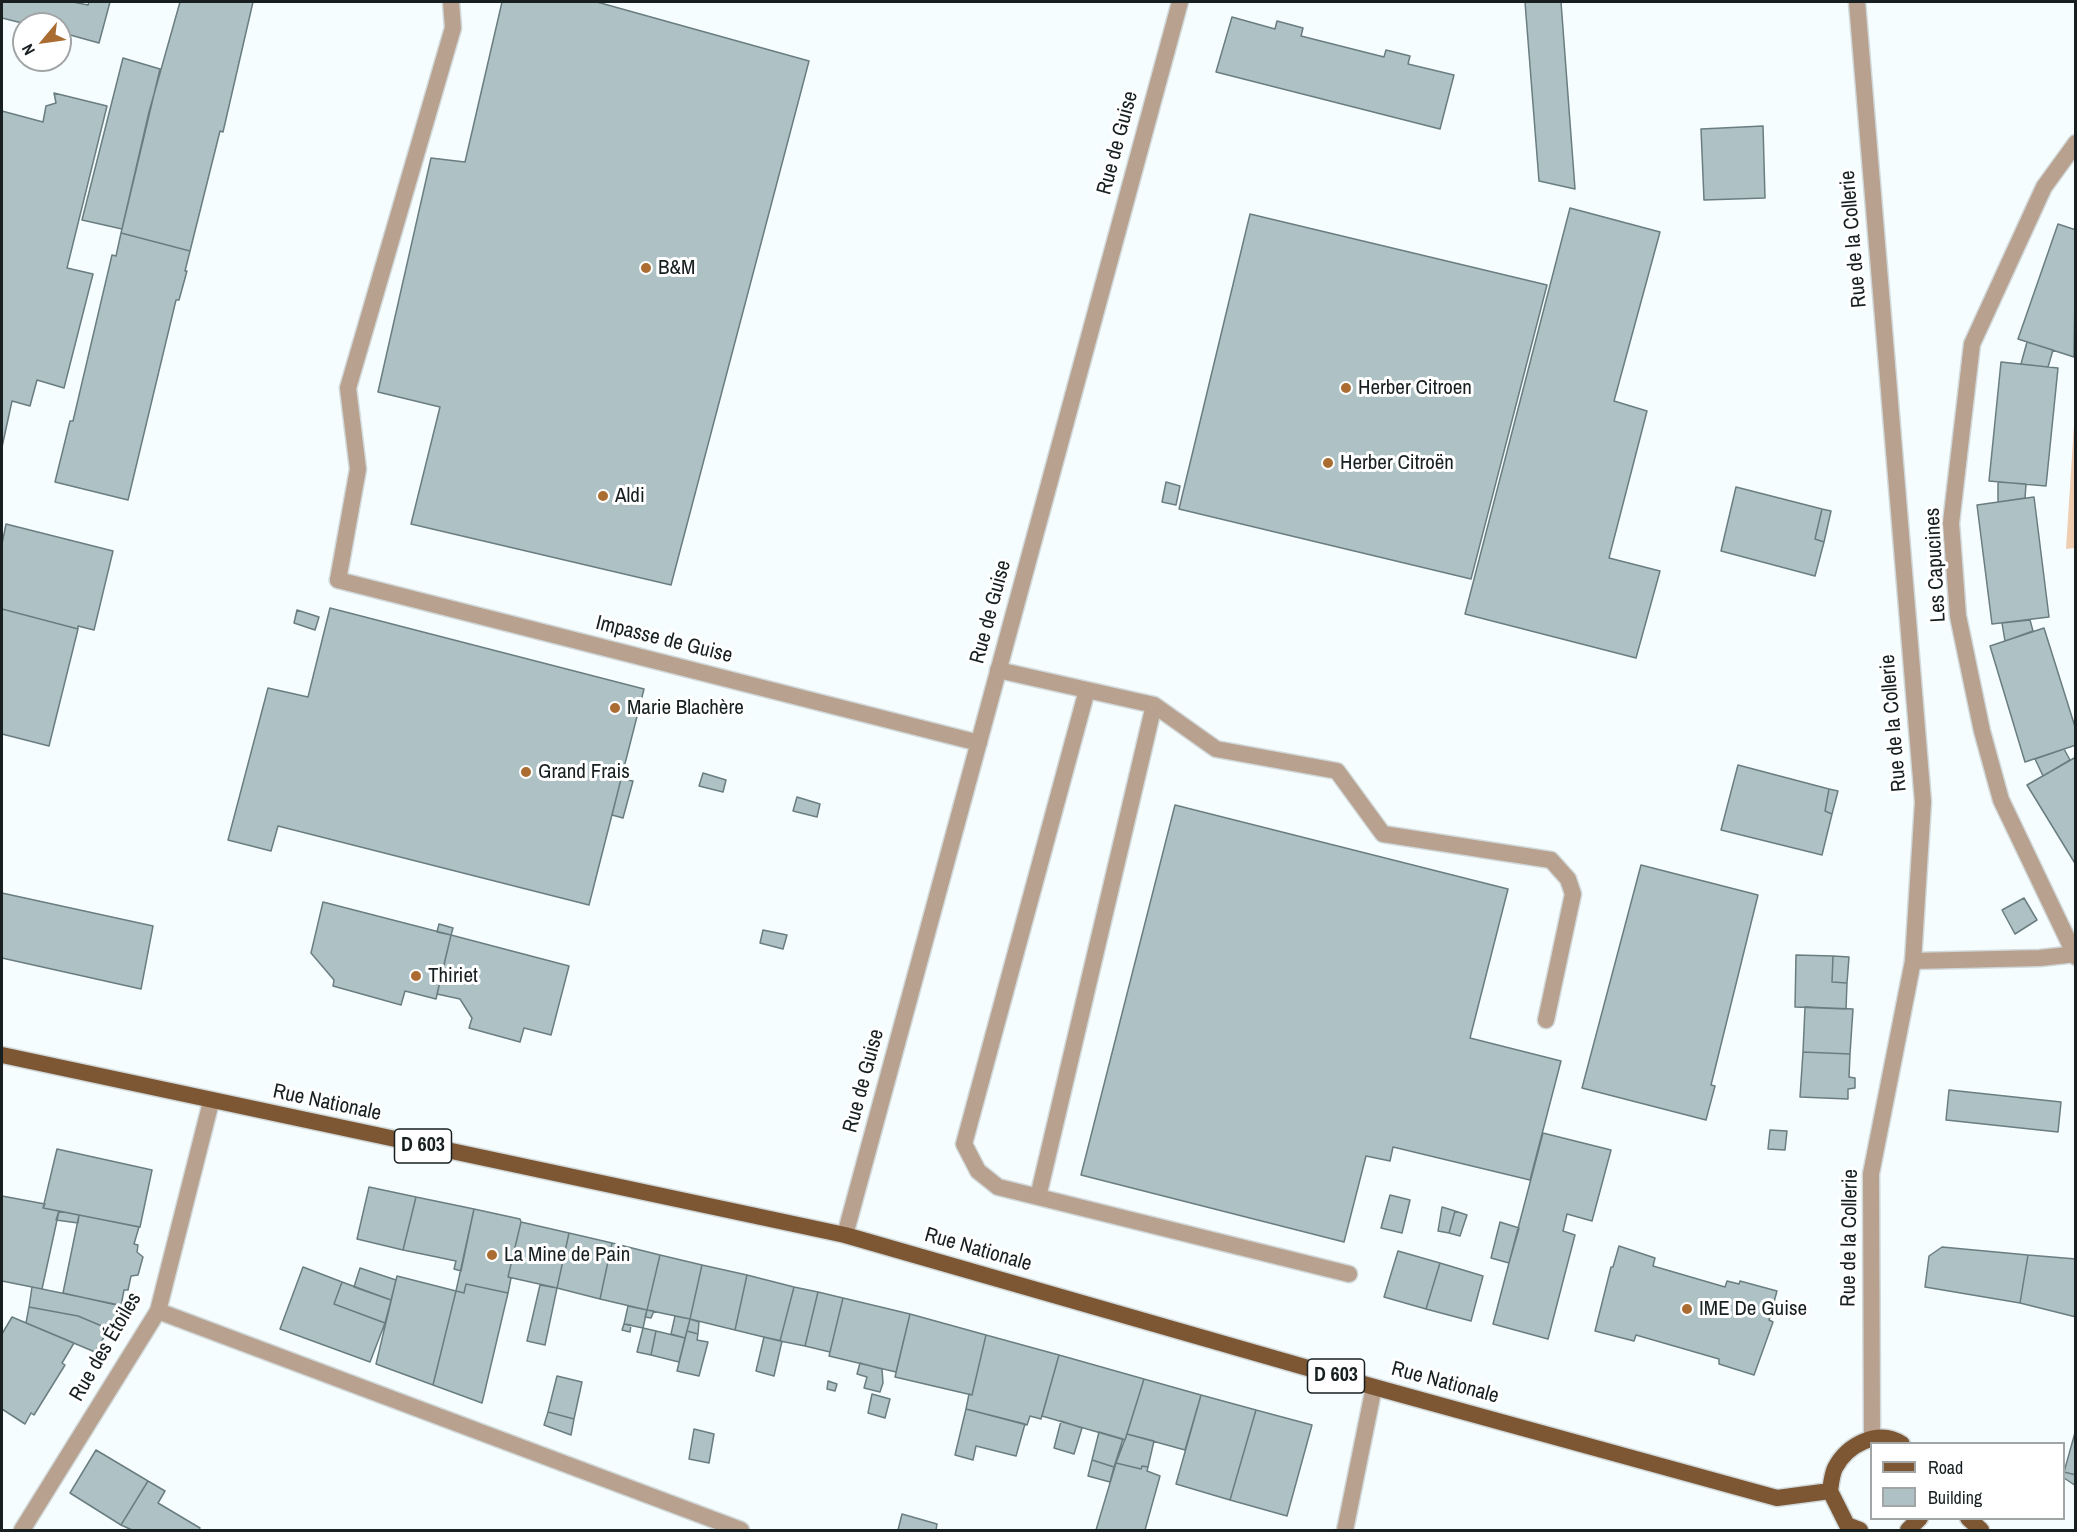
<!DOCTYPE html>
<meta charset="utf-8">
<style>
body{margin:0}
#map{position:relative;width:2077px;height:1532px;overflow:hidden;background:#f5fdff;font-family:"Archivo Narrow",sans-serif}
canvas{display:block}
.frame{position:absolute;inset:0;border:3px solid #171f20;pointer-events:none}
.legend{position:absolute;left:1870px;top:1442px;width:195px;height:78px;box-sizing:border-box;background:#fff;border:2px solid #a2a5a6;margin:0;padding:8px 10px;list-style:none;font-size:18px;color:#171f20}
.legend li{display:flex;align-items:center;gap:12px;height:30px}
.legend b{width:30px;border:2px solid #a2a5a6}
.north{position:absolute;left:12px;top:12px;width:60px;height:60px;box-sizing:border-box;background:#fff;border:2px solid #a2a5a6;border-radius:50%;rotate:241deg;font-size:16px;font-weight:700;line-height:24px;text-align:center;color:#171f20}
.north::after{content:'';display:block;margin:auto;width:21px;height:27px;background:#aa6c31;clip-path:polygon(50% 0,100% 100%,50% 72%,0 100%)}
</style>
<div id="map">
<canvas width="2077" height="1532"></canvas>
<div class="frame"></div>
<ul class="legend">
<li><b style="height:8px;background:#7d5633"></b>Road</li>
<li><b style="height:16px;background:#aec2c6"></b>Building</li>
</ul>
<div class="north">N</div>
</div>
<script>
const c = document.querySelector('canvas').getContext('2d');
c.lineJoin = 'round';
function fillPath(path, color) {
  c.fillStyle = color;
  c.fill(path, 'evenodd');
}
function strokePath(path, color, width, dash) {
  c.strokeStyle = color;
  c.lineWidth = width;
  c.lineCap = dash ? 'butt' : 'round';
  c.setLineDash(dash || []);
  c.stroke(path);
}
function write(font, color, halo, rows, align = 'center') {
  c.font = font + ' "Archivo Narrow",sans-serif';
  c.lineWidth = 6;
  c.setLineDash([]);
  c.textBaseline = 'middle';
  c.strokeStyle = halo;
  c.fillStyle = color;
  for (const [text, x, y, turn = 0] of rows) {
    c.save();
    c.translate(x, y);
    c.rotate((+turn || 0) * Math.PI / 180);
    c.textAlign = isNaN(turn) ? turn : align;
    if (halo) c.strokeText(text, 0, 0);
    c.fillText(text, 0, 0);
    c.restore();
  }
}
fillPath(new Path2D(`
 M2075 409V548L2066 549Z`), '#efcdb1');
const building = new Path2D(`
 M2 2H73L88 5 89 2H110L99 43 63 33 60 40V24H26L2 18Z
 M180 2H253L223 132 220 131 190 251 121 233 149 112Z
 M502 2H597L809 61 671 585 411 524 440 407 378 392 431 158 465 162Z
 M1525 2H1561L1575 189 1539 181Z
 M1232 17 1275 29 1277 21 1303 28 1301 36 1384 57 1386 50 1410 56 1408 64 1454 75 1440 129 1216 72Z
 M123 58 160 69 122 229 82 220Z
 M54 93 107 106 67 268 93 274 64 388 37 380 30 406 12 401 2 447V111L43 122 46 106 56 103Z
 M1763 126 1765 198 1704 200 1701 129Z
 M1570 208 1660 232 1614 401 1647 411 1609 558 1660 571 1636 658 1465 614Z
 M1250 214 1547 285 1471 579 1179 509Z
 M2058 224 2076 230 2074 357 2018 339Z
 M121 233 190 251 185 271H187L179 300H176L128 500 55 482 70 421H73L112 255 116 256Z
 M2027 342 2053 350 2048 367 2021 364Z
 M2001 362 2058 368 2046 486 1989 481Z
 M1166 482 1180 486 1176 505 1162 502Z
 M1998 482 2026 484 2025 498 1998 502Z
 M1736 487 1822 509 1815 539 1824 542 1815 576 1721 551Z
 M2034 497 2049 617 1992 624 1977 505Z
 M1822 509 1831 511 1824 542 1815 539Z
 M6 524 113 551 94 630 78 626V629L2 609V544Z
 M330 608 644 689 589 905 278 826 271 851 228 840 268 688 308 697Z
 M2 609 78 629 49 746 2 734Z
 M297 610 319 617 315 630 294 623Z
 M2030 620 2033 631 2005 641 2002 623Z
 M2044 628 2076 730V745L2025 762 1990 646Z
 M2064 749 2070 760 2043 776 2035 759Z
 M2076 757V865L2027 785Z
 M1738 765 1829 789 1825 811 1832 814 1822 855 1721 830Z
 M703 773 726 780 723 792 699 786Z
 M621 779 633 781 623 818 612 815Z
 M1829 789 1838 791 1832 814 1825 811Z
 M797 797 820 804 817 817 793 811Z
 M1175 805 1508 889 1470 1038 1561 1061 1530 1180 1393 1147 1390 1161 1366 1156 1344 1242 1081 1175Z
 M1641 865 1758 895 1711 1085 1715 1086 1706 1120 1582 1088Z
 M2 893 153 926 141 989 2 958Z
 M2024 898 2037 920 2015 934 2002 910Z
 M323 902 451 935 436 999 405 991 401 1005 333 986 334 980 311 953Z
 M439 924 453 928 451 935 437 932Z
 M763 930 787 935 783 949 760 943Z
 M451 935 569 966 551 1035 524 1028 520 1042 469 1028 472 1018 460 999 437 994Z
 M1796 955 1833 956 1832 982 1847 983 1846 1009 1795 1007Z
 M1833 956 1849 957 1847 983 1832 982Z
 M1805 1007 1853 1009 1850 1054 1803 1052Z
 M1803 1052 1850 1054 1849 1077 1855 1078V1088L1848 1089V1099L1800 1097Z
 M1949 1090 2061 1102 2058 1132 1946 1120Z
 M1770 1130 1787 1131 1785 1150 1768 1149Z
 M1543 1133 1611 1150 1592 1221 1567 1214 1563 1231 1575 1235 1548 1339 1493 1324Z
 M57 1149 152 1170 140 1227 43 1208Z
 M369 1187 416 1197 403 1250 357 1239Z
 M1390 1195 1410 1200 1402 1233 1381 1228Z
 M2 1196 45 1204 43 1208 59 1211 42 1289 2 1281Z
 M416 1197 474 1209 461 1271 454 1269 456 1261 403 1250Z
 M1442 1207 1455 1211 1449 1233 1438 1231Z
 M474 1209 520 1219 521 1222 508 1277 511 1278 508 1293 466 1284 464 1293 456 1291Z
 M59 1211 79 1215 78 1223 56 1220Z
 M1455 1211 1467 1215 1460 1236 1449 1233Z
 M79 1215 139 1227 134 1244 138 1245 137 1252 143 1257 138 1275 131 1276 128 1290H124L121 1306 63 1293Z
 M521 1222 569 1233 557 1288 508 1277Z
 M1500 1222 1519 1228 1509 1263 1491 1258Z
 M569 1233 612 1243 600 1299 557 1288Z
 M612 1243 660 1255 647 1310 600 1299Z
 M1619 1246 1655 1258 1653 1266 1725 1287 1727 1281 1739 1284 1740 1281 1777 1291 1769 1320 1773 1322 1754 1375 1719 1364V1359L1636 1335 1634 1341 1595 1331 1611 1267H1613Z
 M1942 1247 2028 1255 2020 1303 1925 1287 1929 1256Z
 M1398 1251 1440 1263 1426 1309 1384 1297Z
 M660 1255 702 1265 690 1319 647 1310Z
 M2028 1255 2076 1259V1317L2020 1303Z
 M1440 1263 1483 1276 1471 1321 1426 1309Z
 M702 1265 747 1275 735 1330 690 1319Z
 M303 1267 342 1282 334 1304 385 1323 370 1362 280 1329Z
 M360 1268 396 1280 391 1300 354 1287Z
 M747 1275 794 1287 780 1341 735 1330Z
 M397 1276 456 1291 433 1385 376 1364Z
 M342 1282 391 1300 385 1323 334 1304Z
 M466 1284 508 1293 482 1403 433 1385 456 1291 464 1293Z
 M540 1285 557 1288 545 1345 527 1341Z
 M32 1287 42 1289 124 1306 109 1329 78 1316 29 1307Z
 M794 1287 818 1292 805 1346 780 1341Z
 M818 1292 843 1298 830 1352 805 1346Z
 M843 1298 910 1314 896 1372 829 1356Z
 M628 1306 647 1310 643 1328 624 1324Z
 M29 1307 78 1316 109 1329 95 1352 26 1323Z
 M647 1310 654 1311 651 1318 645 1317Z
 M910 1314 986 1335 972 1395 895 1377Z
 M675 1316 690 1319 685 1338 671 1334Z
 M12 1317 74 1343 62 1363 65 1365 34 1415 31 1413 25 1424 2 1409V1334Z
 M690 1319 699 1322 698 1334 687 1331Z
 M624 1324 631 1325 630 1332 622 1330Z
 M643 1328 656 1331 651 1355 637 1352Z
 M656 1331 685 1338 679 1362 651 1355Z
 M687 1331 698 1334 697 1340 708 1342 699 1376 677 1371Z
 M986 1335 1059 1355 1041 1419 1030 1416 1027 1425 966 1409 969 1394 972 1395Z
 M764 1337 782 1341 774 1376 756 1371Z
 M1059 1355 1144 1379 1125 1440 1042 1416Z
 M860 1363 882 1369 883 1383 880 1392 864 1388 867 1377 857 1374Z
 M557 1376 582 1382 574 1419 548 1412Z
 M1144 1379 1201 1395 1185 1450 1127 1434Z
 M828 1381 837 1384 835 1391 827 1389Z
 M872 1394 890 1399 885 1418 868 1413Z
 M1201 1395 1256 1410 1230 1500 1176 1484Z
 M966 1409 1025 1424 1016 1456 976 1446 973 1460 955 1455Z
 M1256 1410 1312 1425 1287 1516 1230 1500Z
 M548 1412 574 1419 571 1435 544 1425Z
 M1061 1421 1082 1428 1074 1454 1054 1448Z
 M694 1429 714 1434 709 1463 689 1459Z
 M2076 1429V1475L2064 1472Z
 M1099 1432 1123 1439 1114 1467 1092 1460Z
 M1127 1434 1154 1441 1148 1467 1142 1466 1141 1469 1116 1463Z
 M96 1450 148 1481 121 1525 70 1493Z
 M1092 1460 1114 1467 1110 1482 1088 1476Z
 M1116 1463 1141 1469 1142 1466 1148 1467 1147 1471 1160 1476 1145 1530H1096Z
 M2064 1472 2076 1475V1486L2064 1478Z
 M148 1481 165 1491 158 1503 200 1528 199 1530H132L121 1525Z
 M902 1514 937 1524 936 1530H898Z`);
fillPath(building, '#aec2c6');
strokePath(building, '#6a7d81', 1.5);
const service = new Path2D(`
 M338 580 358 469 348 388 453 28 451 2
 M998 670 1154 705 1216 749 1337 771 1383 834 1551 860 1568 879 1573 894 1546 1020
 M1087 690 964 1144 978 1171 998 1187 1349 1274
 M1038 1197 1154 705
 M158 1311 741 1530`);
const minor = new Path2D(`
 M2076 143 2044 187 1972 344 1951 523 1958 616 1982 731 2001 800 2076 957
 M338 580 979 743
 M1913 961 2040 958 2076 954
 M845 1235 1180 2
 M22 1530 158 1311 211 1102
 M1345 1530 1374 1387`);
const tertiary = new Path2D(`
 M1857 2 1923 802 1913 961 1871 1174 1872 1438`);
const primary = new Path2D(`
 M2 1055 845 1235 1374 1387 1777 1498 1830 1491
 M1830 1491C1831 1484 1832 1474 1835 1468 1847 1445 1878 1428 1902 1444
 M1830 1491 1847 1525 1860 1530
 M1968 1518 1981 1530
 M1908 1530 1920 1518`);
strokePath(service, '#d1d9db', 19);
strokePath(minor, '#d1d9db', 19);
strokePath(tertiary, '#d1d9db', 19);
strokePath(primary, '#d1d9db', 19);
strokePath(service, '#b8a18e', 16);
strokePath(minor, '#b8a18e', 16);
strokePath(tertiary, '#b8a18e', 16);
strokePath(primary, '#7d5633', 16);
for (const [x, y, r, color] of [
 [646,268,6,"#aa6c31"],
 [1346,388,6,"#aa6c31"],
 [1328,463,6,"#aa6c31"],
 [603,496,6,"#aa6c31"],
 [615,708,6,"#aa6c31"],
 [526,772,6,"#aa6c31"],
 [416,976,6,"#aa6c31"],
 [492,1255,6,"#aa6c31"],
 [1687,1309,6,"#aa6c31"]
]) {
  const dot = new Path2D();
  dot.arc(x, y, r, 0, 2 * Math.PI);
  c.fillStyle = color;
  c.fill(dot);
  strokePath(dot, '#fff', 2);
}
for (const [x, y, w] of [
 [423,1146,57],
 [1336,1376,57]
]) {
  const box = new Path2D();
  box.roundRect(x - w / 2, y - 17, w, 34, 4.5);
  c.fillStyle = '#fff';
  c.fill(box);
  strokePath(box, '#171f20', 1.5);
}
write('bold 20px', '#171f20', null, [
 ["D 603",423,1146],
 ["D 603",1336,1376]
]);
write('21px', '#171f20', '#fff', [
 ["Rue de Guise",1118,143,-75],
 ["Rue de la Collerie",1854,239,-95],
 ["Les Capucines",1936,565,-93],
 ["Rue de Guise",991,612,-75],
 ["Impasse de Guise",664,640,14],
 ["Rue de la Collerie",1894,723,-95],
 ["Rue de Guise",864,1081,-75],
 ["Rue Nationale",327,1103,12],
 ["Rue de la Collerie",1850,1238,-89],
 ["Rue Nationale",978,1250,16],
 ["Rue des Étoiles",106,1347,-60],
 ["Rue Nationale",1445,1383,15]
]);
write('21px', '#171f20', '#fff', [
 ["B&M",658,268],
 ["Herber Citroen",1358,388],
 ["Herber Citroën",1340,463],
 ["Aldi",615,496],
 ["Marie Blachère",627,708],
 ["Grand Frais",538,772],
 ["Thiriet",428,976],
 ["La Mine de Pain",504,1255],
 ["IME De Guise",1699,1309]
], 'left');
</script>
